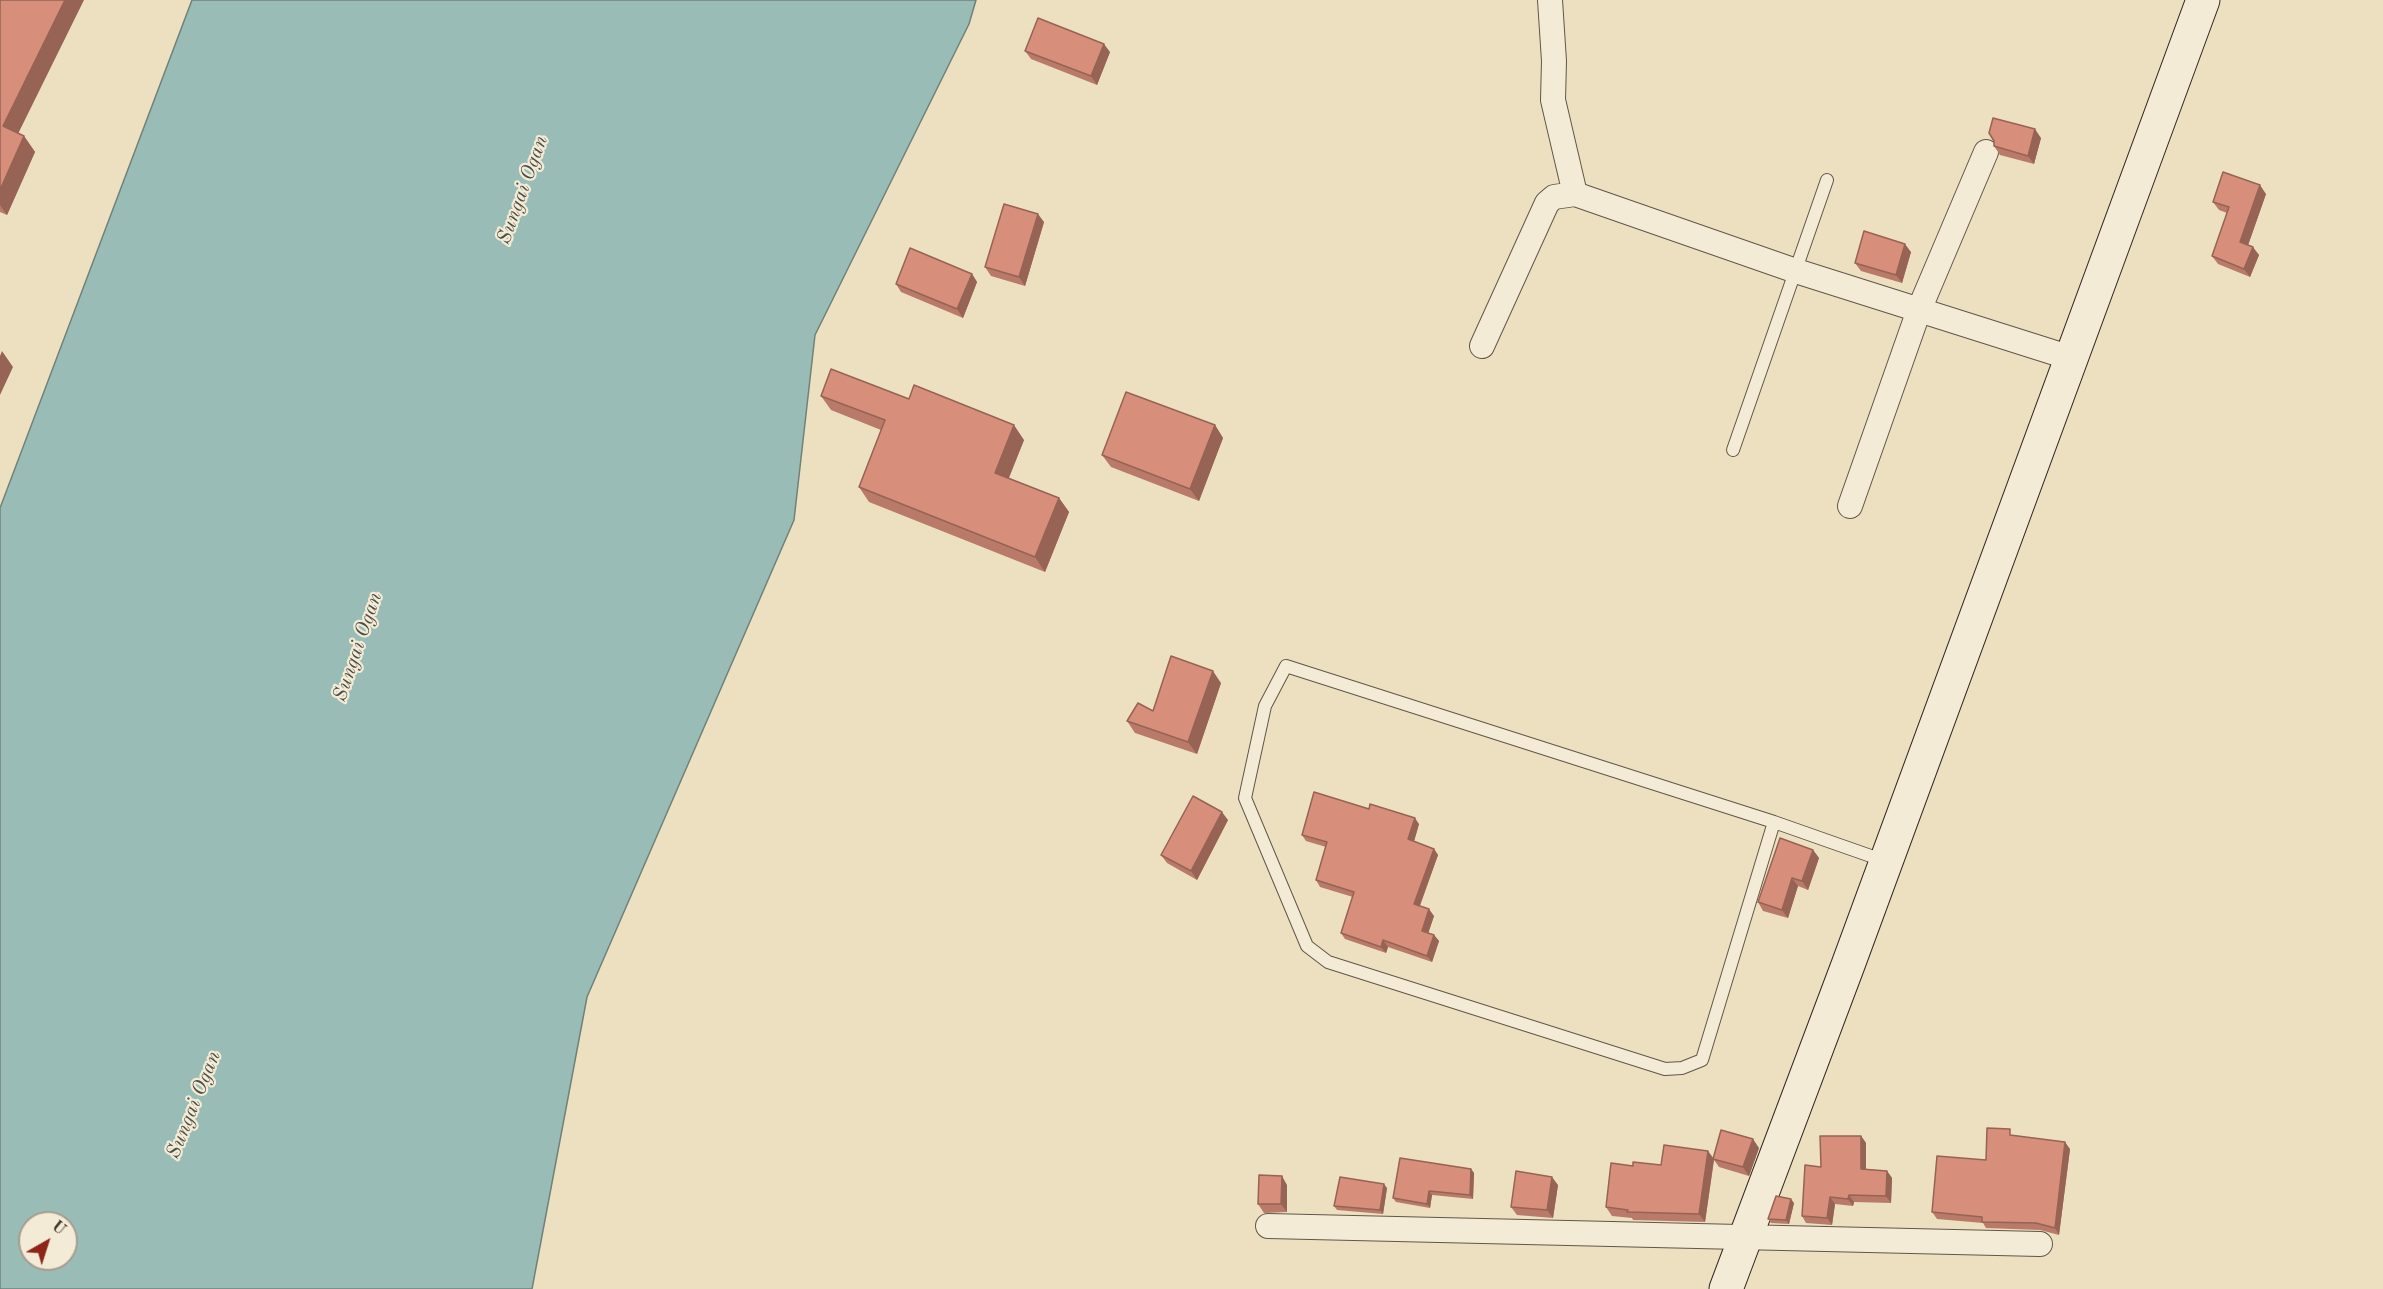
<!DOCTYPE html>
<style>
body{margin:0}
#map{position:relative;width:2383px;height:1289px;overflow:hidden;background:#ece0c0;font-family:"Old Standard TT",serif}
canvas{display:block}
.north{position:absolute;left:18px;top:1211px;width:60px;height:60px;box-sizing:border-box;background:#f3ebd6;border:2px solid #a69d8e;border-radius:50%;rotate:39deg;font-size:16px;font-weight:700;line-height:24px;text-align:center;color:#332821}
.north::after{content:'';display:block;margin:auto;width:21px;height:27px;background:#8f2418;clip-path:polygon(50% 0,100% 100%,50% 72%,0 100%)}
</style>
<div id="map">
<canvas width="2383" height="1289"></canvas>
<div class="north">U</div>
</div>
<script>
const c = document.querySelector('canvas').getContext('2d');
c.lineJoin = 'round';
function fillPath(path, color) {
  c.fillStyle = color;
  c.fill(path, 'evenodd');
}
function strokePath(path, color, width, dash) {
  c.strokeStyle = color;
  c.lineWidth = width;
  c.lineCap = dash ? 'butt' : 'round';
  c.setLineDash(dash || []);
  c.stroke(path);
}
function write(font, color, halo, rows, align = 'center') {
  c.font = font + ' "Old Standard TT",serif';
  c.lineWidth = 4.5;
  c.setLineDash([]);
  c.textBaseline = 'middle';
  c.strokeStyle = halo;
  c.fillStyle = color;
  for (const [text, x, y, turn = 0] of rows) {
    c.save();
    c.translate(x, y);
    c.rotate((+turn || 0) * Math.PI / 180);
    c.textAlign = isNaN(turn) ? turn : align;
    if (halo) c.strokeText(text, 0, 0);
    c.fillText(text, 0, 0);
    c.restore();
  }
}
const water = new Path2D(`
 M192 0H976L969 24 815 335 794 520 587 997 532 1289H0V508ZM30 1223H66V1259H30Z`);
fillPath(water, '#99bdb6');
strokePath(water, '#70817a', 1.5);
const lane = new Path2D(`
 M1733 450 1827 180
 M1774 822 1702 1060 1682 1068 1665 1069 1328 962 1307 946 1245 798 1265 706 1286 666 1774 822 1885 861`);
const street = new Path2D(`
 M1550 0 1554 61 1553 100 1575 194 1796 271 2071 358
 M1482 346 1547 203 1554 197 1575 194
 M1850 506 1919 310 1986 152
 M1268 1226 2040 1244`);
const secondary = new Path2D(`
 M1726 1289 1848 965 2203 0`);
strokePath(lane, '#615649', 14);
strokePath(street, '#615649', 26);
strokePath(secondary, '#332821', 35);
strokePath(lane, '#f3ebd6', 12);
strokePath(street, '#f3ebd6', 24);
strokePath(secondary, '#f3ebd6', 33);
fillPath(new Path2D(`
 M0 0 18 133 24 136 35 152 7 215 0 212Z
 M1025 51 1110 52 1097 85 1031 59Z
 M2041 138 2034 164 2000 155 1994 146Z
 M2266 194 2248 245 2259 255 2250 277 2218 264 2212 256 2227 213 2219 210 2213 202Z
 M1044 222 1025 286 991 276 985 267Z
 M1911 252 1902 283 1861 271 1855 263Z
 M972 274 977 282 963 318 901 292 896 284Z
 M821 396 909 399 1024 440 1009 478 1059 498 1069 512 1045 572 869 502 859 487 881 430 831 410Z
 M1215 425 1223 438 1199 501 1111 467 1102 455Z
 M1221 683 1197 754 1135 733 1127 721Z
 M1228 820 1197 880 1167 863 1161 855Z
 M1419 824 1414 841 1434 849 1438 855 1420 906 1434 916 1428 933 1434 935 1439 941 1432 962 1388 947 1386 953 1345 939 1341 933 1353 897 1320 887 1316 880 1326 847 1306 841 1302 835Z
 M1813 850 1819 858 1808 890 1798 886 1788 918 1763 911 1758 902Z
 M2015 1135 2070 1149 2059 1235 2040 1230 1986 1228 1983 1223 1937 1219 1932 1212 1986 1160Z
 M1861 1136 1866 1143V1169L1887 1171 1892 1178 1891 1203 1854 1202 1853 1206 1835 1204 1832 1225 1806 1223 1802 1216 1821 1167Z
 M1759 1148 1749 1176 1719 1167 1714 1160 1705 1222 1633 1220 1632 1218 1612 1216 1606 1207 1633 1166 1661 1165 1713 1158Z
 M1471 1169 1474 1173 1473 1199 1432 1195 1430 1208 1396 1202 1393 1198Z
 M1287 1185V1212L1264 1213 1258 1204Z
 M1558 1185 1553 1218 1517 1215 1511 1207Z
 M1387 1188 1383 1214 1337 1210 1334 1206Z
 M1794 1203 1789 1224 1771 1223 1768 1219Z`), '#b97a69');
fillPath(new Path2D(`
 M65 0H84L14 142 3 126Z
 M1104 44 1110 52 1097 85 1091 76Z
 M2035 129 2041 138 2034 164 2028 156Z
 M24 136 35 152 7 215 0 205V190Z
 M2260 185 2266 194 2246 251 2240 242Z
 M1038 214 1044 222 1025 286 1019 277Z
 M1905 244 1911 252 1902 283 1896 275Z
 M2253 247 2259 255 2250 277 2244 269Z
 M972 274 977 282 963 318 957 309Z
 M2 351 13 367 0 395V356Z
 M1014 425 1024 440 1005 487 995 473Z
 M1215 425 1223 438 1199 501 1190 489Z
 M1059 498 1069 512 1045 572 1035 557Z
 M1213 671 1221 683 1197 754 1188 742Z
 M1222 812 1228 820 1197 880 1191 871Z
 M1415 818 1419 824 1413 845 1408 839Z
 M1434 849 1438 855 1418 910 1414 904Z
 M1813 850 1819 858 1808 890 1802 881Z
 M1792 878 1798 886 1788 918 1782 910Z
 M1429 909 1434 916 1427 937 1422 931Z
 M1434 935 1439 941 1432 962 1427 956Z
 M1383 940 1388 947 1386 953 1381 947Z
 M1861 1136 1866 1143V1176L1861 1169Z
 M1753 1139 1759 1148 1749 1176 1743 1167Z
 M2065 1142 2070 1149 2059 1235 2055 1228Z
 M1708 1151 1714 1159 1705 1222 1699 1214Z
 M1471 1169 1474 1173 1473 1199 1470 1195Z
 M1887 1171 1892 1178 1891 1203 1886 1196Z
 M1282 1176 1287 1185V1212L1281 1204Z
 M1552 1177 1558 1185 1553 1218 1547 1210Z
 M1384 1184 1387 1188 1383 1214 1380 1210Z
 M1429 1191 1432 1195 1430 1208 1427 1204Z
 M1849 1195 1854 1202 1853 1206 1848 1199Z
 M1830 1197 1835 1204 1832 1225 1827 1218Z
 M1791 1199 1794 1203 1789 1224 1786 1220Z`), '#966355');
const building = new Path2D(`
 M0 0H65L3 126 24 136 0 190Z
 M1038 18 1104 44 1091 76 1025 51Z
 M1993 118 2035 129 2028 156 1994 146V141L1989 133Z
 M2223 172 2260 185 2240 242 2253 247 2244 269 2212 256 2229 207 2213 202Z
 M1004 204 1038 214 1019 277 985 267Z
 M1864 231 1905 244 1896 275 1855 263Z
 M910 248 972 274 957 309 896 284Z
 M831 369 909 399 914 385 1014 425 995 473 1059 498 1035 557 859 487 885 420 821 396Z
 M1126 392 1215 425 1190 489 1102 455Z
 M1171 656 1213 671 1188 742 1127 721 1138 703 1153 711Z
 M1314 792 1369 809 1370 804 1415 818 1408 839 1434 849 1414 904 1429 909 1422 931 1434 935 1427 956 1383 940 1381 947 1341 933 1354 892 1316 880 1327 842 1302 835Z
 M1193 796 1222 812 1191 871 1161 855Z
 M1780 838 1813 850 1802 881 1792 878 1782 910 1758 902Z
 M1987 1128 2010 1129V1135L2065 1142 2055 1228 2036 1223 1982 1222V1217L1932 1212 1937 1156 1986 1160Z
 M1721 1130 1753 1139 1743 1167 1713 1159Z
 M1820 1136H1861V1169L1887 1171 1886 1196 1849 1195 1848 1199 1830 1197 1827 1218 1802 1216 1805 1165 1821 1167Z
 M1664 1145 1708 1151 1699 1214 1627 1212 1628 1210 1606 1207 1611 1163 1633 1166V1162L1661 1165Z
 M1400 1158 1471 1169 1470 1195 1429 1191 1427 1204 1393 1198Z
 M1516 1171 1552 1177 1547 1210 1511 1207Z
 M1259 1175 1282 1176 1281 1204H1258Z
 M1340 1177 1384 1184 1380 1210 1334 1206Z
 M1776 1196 1791 1199 1786 1220 1768 1219Z`);
fillPath(building, '#d78e7a');
strokePath(building, '#966355', 1.5);
write('italic 20px', '#4c4d46', '#f3ebd6', [
 ["Sungai Ogan",523,190,-70],
 ["Sungai Ogan",358,647,-71],
 ["Sungai Ogan",194,1105,-68]
]);
</script>
